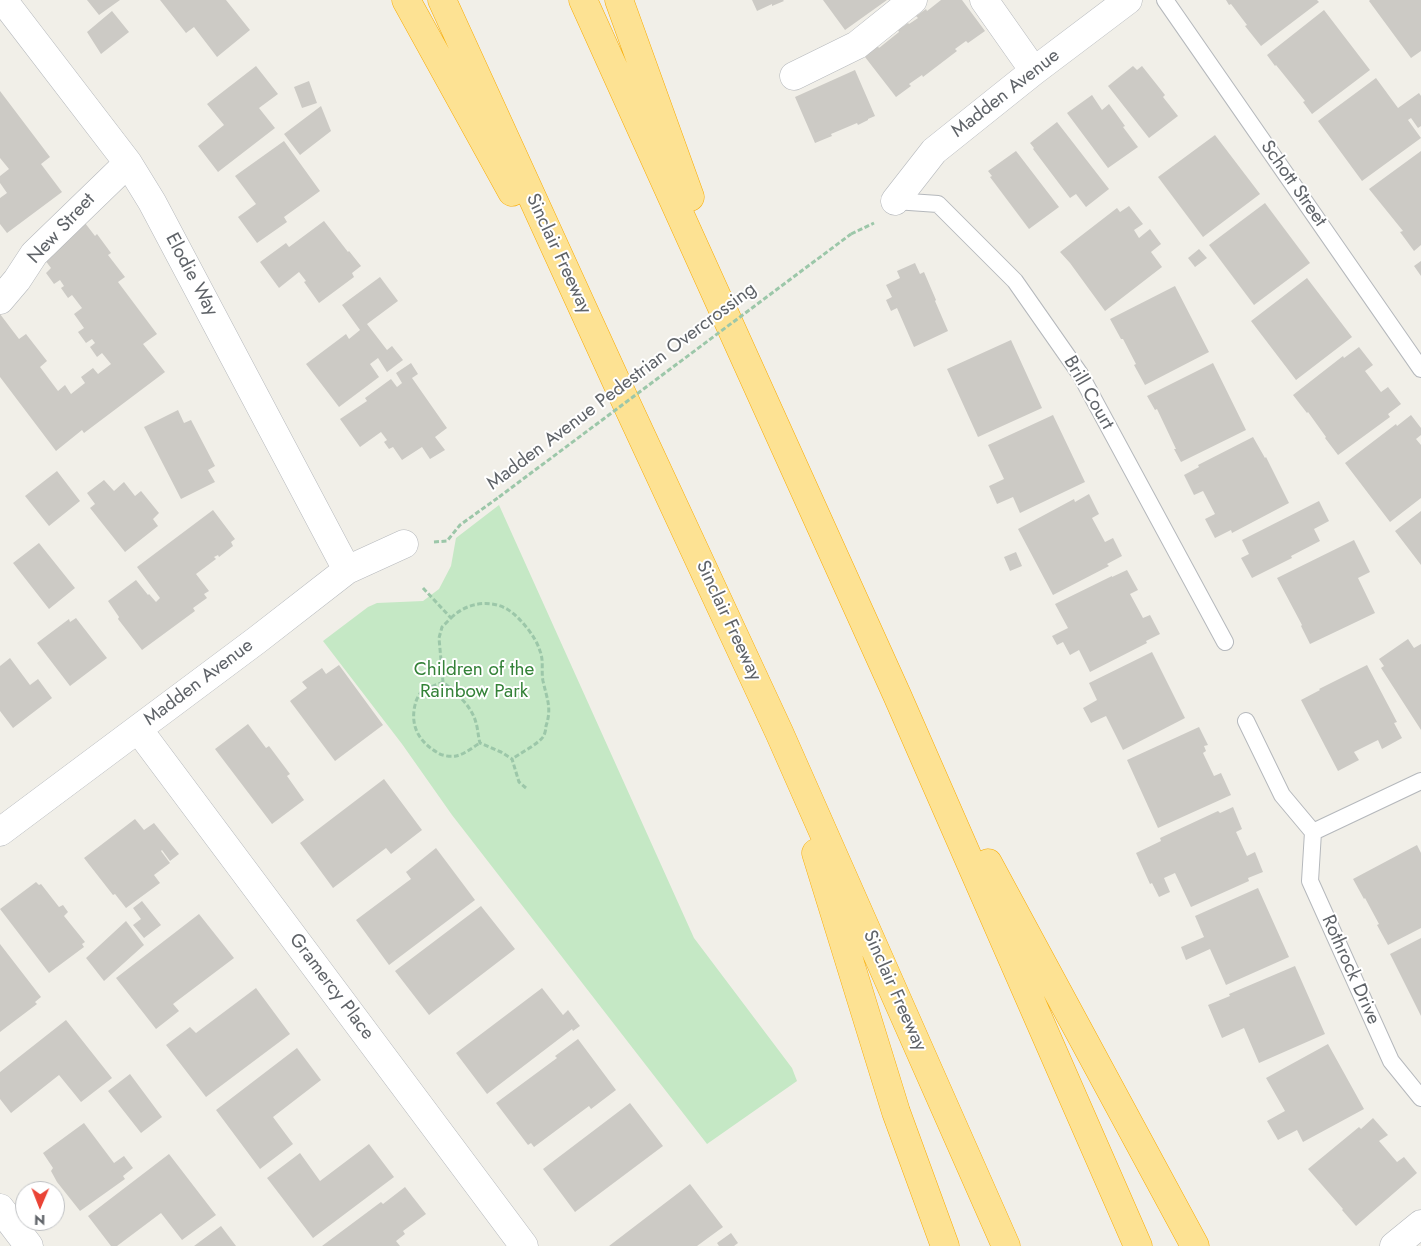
<!DOCTYPE html>
<style>
body{margin:0}
#map{position:relative;width:1421px;height:1246px;overflow:hidden;background:#f1efe8;font-family:Jost,sans-serif}
canvas{display:block}
.north{position:absolute;left:15px;top:1181px;width:50px;height:50px;box-sizing:border-box;background:#fff;border:1px solid #bfc1c3;border-radius:50%;rotate:181deg;font-size:14px;font-weight:700;line-height:20px;text-align:center;color:#5f6368}
.north::after{content:'';display:block;margin:auto;width:18px;height:22px;background:#ea4335;clip-path:polygon(50% 0,100% 100%,50% 72%,0 100%)}
</style>
<div id="map">
<canvas width="1421" height="1246"></canvas>
<div class="north">N</div>
</div>
<script>
const c = document.querySelector('canvas').getContext('2d');
c.lineJoin = 'round';
function fillPath(path, color) {
  c.fillStyle = color;
  c.fill(path, 'evenodd');
}
function strokePath(path, color, width, dash) {
  c.strokeStyle = color;
  c.lineWidth = width;
  c.lineCap = dash ? 'butt' : 'round';
  c.setLineDash(dash || []);
  c.stroke(path);
}
function write(font, color, halo, rows, align = 'center') {
  c.font = font + ' Jost,sans-serif';
  c.lineWidth = 4;
  c.setLineDash([]);
  c.textBaseline = 'middle';
  c.strokeStyle = halo;
  c.fillStyle = color;
  for (const [text, x, y, turn = 0] of rows) {
    c.save();
    c.translate(x, y);
    c.rotate((+turn || 0) * Math.PI / 180);
    c.textAlign = isNaN(turn) ? turn : align;
    if (halo) c.strokeText(text, 0, 0);
    c.fillText(text, 0, 0);
    c.restore();
  }
}
fillPath(new Path2D(`
 M499 505 694 938 792 1068 797 1081 707 1144 452 815 402 744 323 641 368 607 377 603 423 601 439 589 451 566 456 538Z`), '#c5e8c5');
fillPath(new Path2D(`
 M87 0H120L99 15Z
 M160 0H226L250 30 217 57 194 27 186 33Z
 M752 0H783L784 1 772 6V4L757 11Z
 M823 0H887L845 30Z
 M941 0H962L985 31 968 43 966 41 955 49 957 51 923 77 922 75 909 84 911 86 896 97 865 57 868 54 867 52 877 45 879 48 899 32 898 30 908 23 909 24 918 18 916 16 926 9 927 11Z
 M1226 0H1317L1319 2 1261 46 1245 26 1247 25 1231 4 1229 5Z
 M1370 0H1421V51L1411 58 1369 1Z
 M1324 10 1370 70 1312 114 1303 102 1305 101 1276 65 1275 66 1267 55Z
 M112 11 129 32 101 54 87 32Z
 M256 66 278 94 259 108 275 128 218 172 198 146 224 125 207 104Z
 M1133 66 1137 70 1142 66 1165 95 1163 97 1178 116 1149 138 1108 86Z
 M855 70 875 116 868 119V120L858 125 857 123 831 134 832 136 815 143 795 97Z
 M1376 78 1398 108 1419 93 1421 96V126L1418 128 1411 118 1408 120 1421 138 1362 181 1318 121Z
 M309 81 317 103 302 108 294 87Z
 M0 91 50 157 41 164 62 192 7 233 0 224V198L7 193 0 183V176L9 169 0 158Z
 M1092 95 1102 110 1109 104 1125 126 1123 127 1138 147 1108 168 1067 113Z
 M321 106 331 131 300 155 284 134Z
 M1057 122 1109 189 1086 207 1076 194 1070 198 1033 149 1034 148 1030 143Z
 M1215 135 1260 194 1203 237 1158 177Z
 M284 141 320 191 284 217 287 222 257 243 238 217 256 204 235 176Z
 M1016 151 1059 207 1029 229 990 177 992 176 988 171Z
 M1421 151V245L1414 251 1400 232 1403 231 1369 189Z
 M1265 203 1310 263 1254 305 1209 245Z
 M1129 206 1143 224 1134 230 1139 238 1150 229 1161 244 1151 252 1162 267 1105 311 1070 263 1060 252 1117 208 1120 212Z
 M324 221 348 252 349 251 361 266 352 273 354 277 319 303 304 282 306 281 299 272 279 288 260 262 286 243 289 247Z
 M85 223 95 236 97 234 111 253 108 255 125 277 118 282 157 334 143 344 165 372 84 433 82 430 56 451 0 377V314L19 339 26 334 47 361 40 367 58 391 65 385 71 394 85 383 81 377 93 368 98 374 111 364 102 353 97 357 90 347 95 343 92 339 86 343 78 332 84 328 74 314 82 308 72 295 68 298 61 288 64 286 60 280 54 284 46 273 51 268 42 256Z
 M1199 249 1207 258 1195 267 1188 258Z
 M1421 261V276L1414 266Z
 M915 263 920 274 924 272 936 300 935 301 948 331 914 347 897 308 891 311 886 300 892 297 886 285 900 278 897 271Z
 M380 277 398 301 367 324 387 350 392 346 403 360 387 372 378 358 370 364 379 377 339 407 306 364 346 334 349 339 360 330 342 305Z
 M1307 278 1352 337 1296 380 1251 321Z
 M1175 286 1209 352 1145 385 1134 365 1136 364 1123 339H1121L1110 319Z
 M1011 340 1042 408 978 437 947 369Z
 M1359 347 1373 365 1365 371 1381 392 1388 387 1401 404 1388 414 1390 417 1338 455 1325 438 1326 437 1308 412 1307 413 1293 395 1343 356 1344 358Z
 M411 363 418 374 412 378 447 428 435 437 445 450 430 459 422 447 402 460 393 447 389 449 384 442 387 440 381 432 360 447 340 419 367 401 365 398 391 379 397 387 402 383 396 373Z
 M1213 363 1246 430 1181 462 1174 449H1176L1157 409 1155 410 1147 396Z
 M178 410 184 423 191 420 215 466 208 470 215 482 181 499 144 427Z
 M1053 415 1085 482 1020 513 1013 497 997 504 989 486 1004 479 988 445Z
 M1411 415 1421 428V435L1416 439 1421 445V498L1390 522 1345 463 1396 424 1397 426Z
 M1253 437 1265 458 1266 457 1289 503 1232 533 1231 530 1215 538 1205 519 1215 514 1203 491 1194 495 1184 475 1199 467 1198 465Z
 M57 471 80 501 49 526 25 496Z
 M104 480 114 491 124 482 135 496 141 491 159 513 153 519 158 526 125 552 90 508 95 504 87 493Z
 M1089 494 1099 514 1092 518 1105 542 1113 538 1122 556 1107 564 1109 566 1053 595 1018 529 1074 499 1075 502Z
 M1319 501 1329 521 1314 529 1320 541 1291 556 1292 558 1252 578 1241 558 1249 554 1242 540Z
 M213 510 235 539 231 542 233 546 219 557 218 555 214 557 216 559 196 574 209 591 204 594 207 598 193 608 195 611 142 650 118 619 119 617 108 601 136 580 148 595 149 594 156 602 160 598 137 567Z
 M1421 511V565L1395 531Z
 M1354 540 1370 572 1358 578 1375 613 1310 644 1301 626 1302 625 1277 578Z
 M39 543 75 588 49 609 13 563Z
 M1016 552 1022 566 1010 571 1004 557Z
 M1127 570 1138 590 1130 594 1143 618 1150 615 1160 634 1146 641 1147 643 1090 672 1079 650 1070 655 1063 642 1057 645 1052 636 1068 628 1055 604 1112 576V577Z
 M76 618 107 658 70 686 37 643 69 619 70 622Z
 M1408 639 1414 648 1421 644V730L1381 668 1384 666 1379 659Z
 M1152 652 1185 718 1123 750 1106 716 1091 723 1083 708 1097 700 1089 683Z
 M10 658 30 685 38 679 52 698 13 728 0 711V666Z
 M339 665 383 725 335 761 290 701 307 688 302 682 322 668 326 674Z
 M1367 665 1397 722 1394 723 1402 738 1382 749 1378 740 1354 752 1359 760 1338 771 1301 700 1320 690 1319 689Z
 M248 724 266 748 269 746 290 774 287 776 304 800 272 824 215 749Z
 M1199 727 1208 745 1204 746 1206 751 1203 753 1214 776 1221 773 1231 795 1158 828 1127 760Z
 M384 779 422 830 391 854 386 848 333 888 300 843Z
 M1233 807 1242 829 1236 832 1247 856 1255 852 1263 872 1248 878 1249 881 1191 907 1175 873 1164 878 1170 892 1159 897 1152 883 1150 884 1136 853 1161 841 1160 838 1218 811 1220 813Z
 M135 819 144 830 154 823 179 854 170 861 162 850 161 851 170 863 154 875 160 883 126 908 115 894 113 895 84 858Z
 M1417 845 1421 853V928L1388 945 1377 925 1379 924 1365 898 1364 899 1353 879Z
 M436 848 475 900 389 965 356 920 411 879 406 872Z
 M36 882 39 885 41 884 59 907 63 905 68 912 64 916 85 942 82 944 84 947 49 973 0 909Z
 M1258 888 1289 957 1226 985 1210 949 1186 960 1181 947 1204 937 1195 916Z
 M142 901 161 925 144 938 133 925 141 919 133 908Z
 M481 906 515 949 429 1015 395 971Z
 M199 914 234 958 173 1004 179 1011 156 1029 116 978Z
 M126 921 144 945 104 981 86 958Z
 M1421 938V1016L1390 954Z
 M0 944 41 997 35 1002 37 1004 0 1032Z
 M1295 966 1325 1034 1259 1063 1244 1028 1222 1038 1208 1005 1230 996 1229 994Z
 M256 988 290 1034 206 1097 166 1045 190 1027 196 1033Z
 M542 988 563 1015 568 1010 580 1026 573 1031 572 1029 487 1094 456 1053Z
 M66 1020 112 1078 81 1102 59 1075 11 1113 0 1099V1072Z
 M578 1039 616 1090 591 1109 589 1106 534 1147 531 1143 528 1145 496 1103 557 1058 555 1056Z
 M1328 1044 1364 1109 1303 1142 1297 1130 1278 1140 1267 1121 1285 1111 1266 1078Z
 M297 1048 321 1080 273 1117 293 1144 260 1169 216 1110Z
 M130 1074 162 1117 141 1133 108 1091Z
 M630 1103 663 1146 575 1212 543 1169Z
 M1373 1118 1388 1135 1379 1141 1397 1162 1404 1157 1417 1173 1356 1226 1342 1210 1343 1209 1308 1169 1359 1127 1361 1129Z
 M84 1123 114 1163 124 1156 133 1168 123 1176 125 1179 80 1211 57 1182 51 1171 53 1168 43 1153Z
 M369 1144 394 1177 313 1238 267 1178 300 1153 320 1181Z
 M169 1154 216 1215 182 1240 161 1213 117 1246H111L88 1216Z
 M690 1184 723 1227 697 1246H609Z
 M405 1187 426 1214 403 1231 405 1234 396 1241 400 1246H322L381 1202 383 1204Z
 M221 1226 236 1246H194Z
 M731 1233 738 1243 734 1246H719L717 1243Z`), '#cccac5');
const service = new Path2D(`
 M1165 0 1421 369
 M895 201 938 204 1015 281 1080 374 1225 642
 M1246 721 1282 795 1313 832
 M1421 781 1313 832 1310 881 1391 1061 1421 1098`);
const minor = new Path2D(`
 M3 0 128 163 152 202 347 570
 M984 0 1034 71
 M794 76 857 45 913 0
 M895 201 934 151 1034 71 1128 0
 M0 300 17 280 34 254 128 163
 M138 729 524 1246
 M0 832 257 640 347 570 404 544
 M0 1208 29 1246
 M1394 1246 1421 1224`);
const motorway = new Path2D(`
 M406 0 512 192
 M442 0 616 381 779 732 1006 1246
 M583 0 897 695 1138 1246
 M619 0 690 197
 M816 853 896 1112 945 1246
 M988 863 1195 1246`);
strokePath(service, '#b5b8bc', 18);
strokePath(minor, '#b5b8bc', 29);
strokePath(motorway, '#f9ab00', 29);
strokePath(new Path2D(`
 M851 234 874 223
 M434 542 447 541 460 525 499 497
 M423 588 451 618 442 627 439 638 443 682C456 693 472 706 476 723 478 729 478 736 480 743L501 752 512 759 519 782 526 788
 M451 618C466 603 489 599 507 609 520 617 536 637 540 651 544 661 541 671 543 681 547 699 552 708 546 726 546 729 545 734 543 737 538 744 519 754 512 759
 M443 682C437 685 428 687 422 691 419 694 416 700 415 705 410 726 419 742 438 753 443 756 451 757 456 756 465 754 473 747 480 743`), '#9cc7a9', 3, [5, 2.5]);
strokePath(service, '#fff', 16);
strokePath(minor, '#fff', 28);
strokePath(motorway, '#fde293', 28);
strokePath(new Path2D(`
 M499 497 851 234`), '#9cc7a9', 3, [5, 2.5]);
write('19px', '#5f6368', '#fff', [
 ["Madden Avenue",1006,94,-38],
 ["Schott Street",1293,184,55],
 ["New Street",62,229,-47],
 ["Sinclair Freeway",558,254,65],
 ["Elodie Way",191,275,62],
 ["Madden Avenue Pedestrian Overcrossing",622,387,-37],
 ["Brill Court",1088,393,60],
 ["Sinclair Freeway",728,621,65],
 ["Madden Avenue",199,683,-37],
 ["Rothrock Drive",1350,970,66],
 ["Gramercy Place",331,987,53],
 ["Sinclair Freeway",894,991,66]
]);
write('19px', '#348238', '#fff', [
 ["Children of the",474,670],
 ["Rainbow Park",474,692]
]);
</script>
